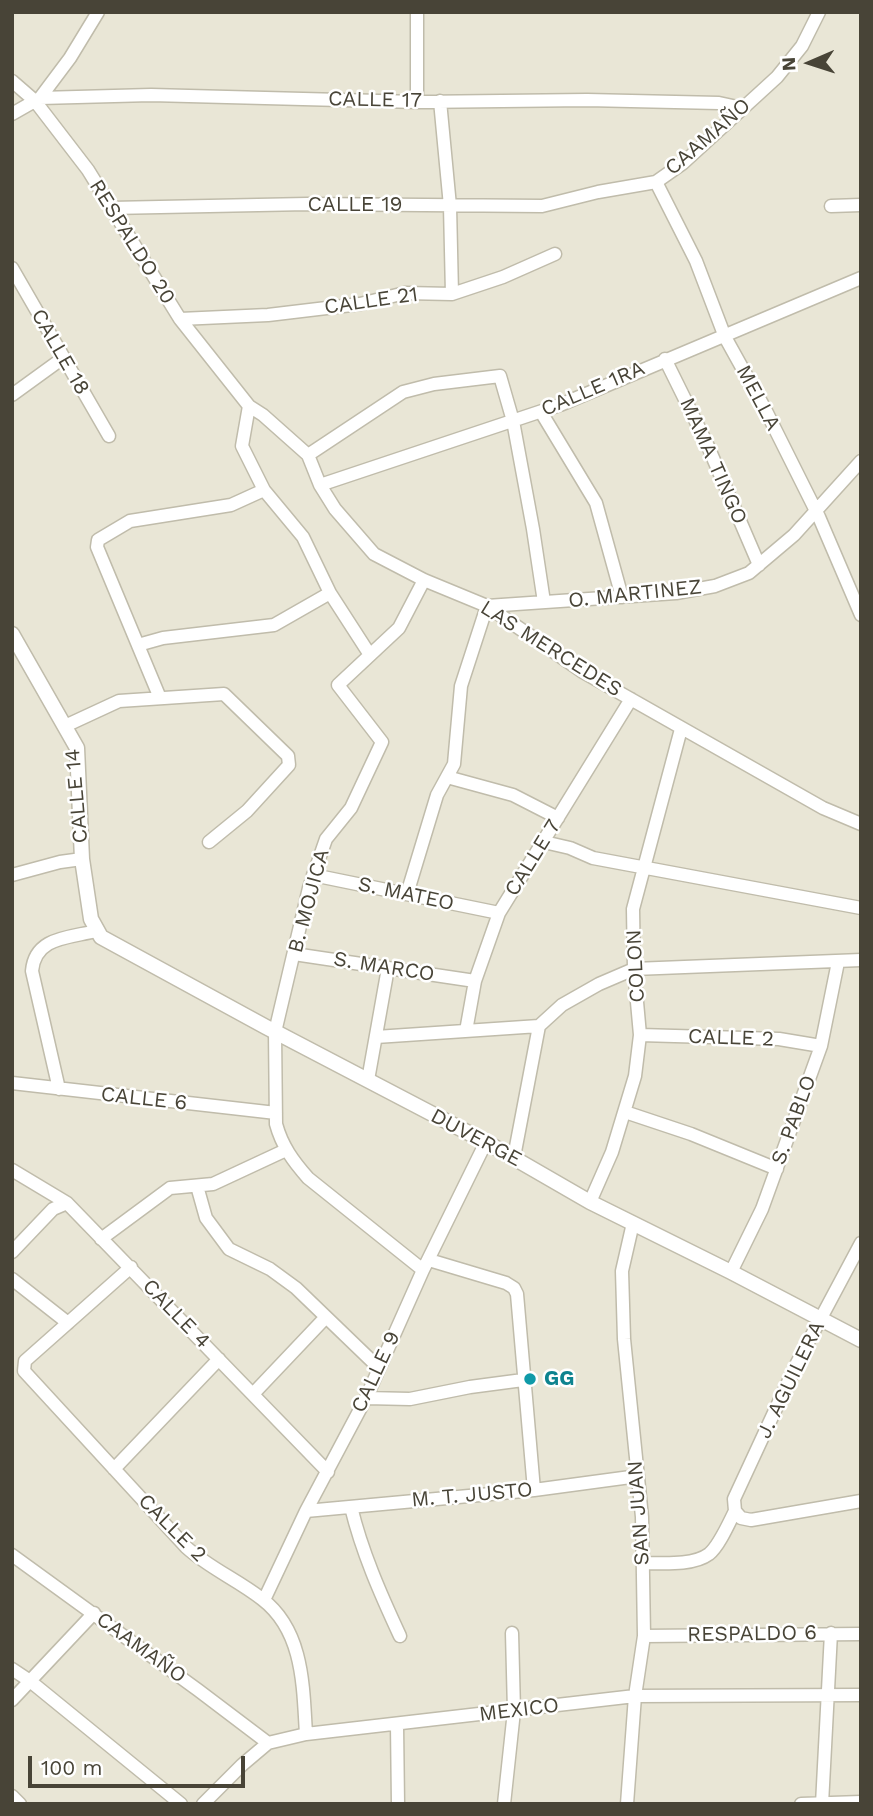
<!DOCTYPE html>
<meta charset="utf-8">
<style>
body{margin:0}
#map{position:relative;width:873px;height:1816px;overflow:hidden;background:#f4f3e9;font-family:"Work Sans",sans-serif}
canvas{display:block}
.frame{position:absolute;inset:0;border:14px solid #484437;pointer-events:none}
.north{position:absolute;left:775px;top:28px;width:70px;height:70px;-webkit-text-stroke:5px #fff;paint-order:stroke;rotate:267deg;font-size:19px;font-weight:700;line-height:28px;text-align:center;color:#484437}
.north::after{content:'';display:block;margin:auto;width:24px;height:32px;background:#484437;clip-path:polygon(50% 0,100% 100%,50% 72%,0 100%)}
.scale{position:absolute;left:28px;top:1756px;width:217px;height:32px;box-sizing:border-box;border:4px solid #484437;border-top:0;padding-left:9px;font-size:21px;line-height:24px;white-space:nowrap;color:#484437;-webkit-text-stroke:5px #fff;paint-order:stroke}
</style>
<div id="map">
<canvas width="873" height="1816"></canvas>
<div class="frame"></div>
<div class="north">N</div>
<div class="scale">100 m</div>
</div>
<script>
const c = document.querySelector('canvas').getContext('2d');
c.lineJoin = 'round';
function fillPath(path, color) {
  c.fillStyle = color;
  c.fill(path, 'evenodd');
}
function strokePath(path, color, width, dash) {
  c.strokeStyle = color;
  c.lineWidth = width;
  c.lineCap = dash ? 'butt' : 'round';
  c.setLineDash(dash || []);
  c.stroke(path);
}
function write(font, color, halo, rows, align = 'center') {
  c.font = font + ' "Work Sans",sans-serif';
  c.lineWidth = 5;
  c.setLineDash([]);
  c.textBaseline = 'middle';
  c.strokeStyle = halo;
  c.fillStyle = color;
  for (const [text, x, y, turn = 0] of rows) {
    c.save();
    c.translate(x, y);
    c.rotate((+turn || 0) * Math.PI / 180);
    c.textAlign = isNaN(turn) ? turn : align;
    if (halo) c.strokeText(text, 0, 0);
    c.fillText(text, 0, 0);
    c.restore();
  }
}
fillPath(new Path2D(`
 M12 12H861V1804H12Z`), '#e9e6d6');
const minor = new Path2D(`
 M417 12V102
 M12 81 35 101 88 170 180 319 249 406 263 415 308 455 320 485 335 509 374 554 424 580 487 606 583 672 823 808 861 824
 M40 98 70 58 98 12
 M440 101 450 206 452 294
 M12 114 40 98 151 95 417 102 587 100 719 103 742 108
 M656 182 696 261 725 337 765 409 819 517 861 615
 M831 206 861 205
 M111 208 307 204 542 206 598 192 656 182 683 163 777 77 802 46 819 12
 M12 268 109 436
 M180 319 268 315 360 304 405 293 452 294 503 277 555 254
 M665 359 707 444 759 565
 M12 395 63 358
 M249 406 242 446 264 490 303 537 330 593 370 655
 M541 412 596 503 622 597
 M308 455 403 392 434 384 500 376 513 421 533 529 544 602
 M320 485 560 405 861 278
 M138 645 163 638 274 625 330 593
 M160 698 97 547 98 540 130 521 231 505 264 490
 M65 726 119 701 224 694 288 756 289 765 247 811 209 842
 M447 777 513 795 558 818
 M544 842 570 848 593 858 861 908
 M12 875 60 862 82 859
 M313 875 499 913
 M407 894 437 795 454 764 461 686 487 606 676 593 715 586 749 573 794 535 861 461
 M294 954 475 981
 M466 1031 475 981 499 913 631 699
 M640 1035 779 1039 821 1046
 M376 1037 539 1026
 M368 1080 388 968
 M12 1083 276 1113
 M59 1089 32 971C35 937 68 938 96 931
 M625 1112 691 1134 777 1169
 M514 1157 539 1026 562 1005 599 984 634 969 861 960
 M12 1170 67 1203 328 1472
 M197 1186 206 1218 229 1249 270 1269 296 1288 378 1367
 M590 1202 612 1152 635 1076 640 1035 634 969 633 909 681 729
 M101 1239 170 1188 213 1184 286 1150
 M861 1243 797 1363 734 1499 735 1511 741 1518 751 1520 861 1501
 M12 1252 53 1209 67 1203
 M429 1260 506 1283 514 1288 517 1294 534 1490
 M131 1267 25 1361 24 1371 186 1547C209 1568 238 1580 262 1599 304 1631 303 1687 306 1734
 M423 1270 308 1178C293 1161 282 1146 276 1124L275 1032 309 888 326 839 351 808 382 742 338 685 399 628 424 580
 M731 1272 762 1209 821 1046 838 962
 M12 1279 68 1323
 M253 1394 326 1317
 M366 1398 410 1399 470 1387 523 1380
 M114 1469 219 1359
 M351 1507C362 1552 380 1593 400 1636
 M306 1511 534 1490 638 1476
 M12 1555 198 1690 268 1743
 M643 1563C662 1563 693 1566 709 1554 719 1546 729 1523 735 1511
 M264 1600 306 1511 366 1398 423 1270 486 1142
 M644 1636 861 1634
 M12 1669 30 1681 181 1804
 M12 1700 94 1613
 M397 1725 398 1804
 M12 1796 20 1804
 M203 1804 242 1765 268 1743 306 1734 635 1696 861 1695
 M504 1804 514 1711 512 1633
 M627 1804 635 1696 644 1636 642 1517 624 1339 622 1271 633 1223
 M801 1804 861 1802
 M822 1804 831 1633`);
const tertiary = new Path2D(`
 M12 634 77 748 82 859 91 919 101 937 266 1027 486 1142 590 1202 731 1272 861 1340`);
strokePath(minor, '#c0bcab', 15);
strokePath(tertiary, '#c0bcab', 17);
strokePath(minor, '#fff', 12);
strokePath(tertiary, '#fff', 14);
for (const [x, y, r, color] of [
 [530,1379,7,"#0f9aa8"]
]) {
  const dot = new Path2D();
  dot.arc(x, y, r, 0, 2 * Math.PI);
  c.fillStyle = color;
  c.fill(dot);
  strokePath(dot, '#fff', 2.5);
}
write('21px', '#484437', '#fff', [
 ["CALLE 17",375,100,1],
 ["CAAMAÑO",708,137,-41],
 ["CALLE 19",355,205],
 ["RESPALDO 20",132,242,58],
 ["CALLE 21",371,301,-8],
 ["CALLE 18",60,352,60],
 ["CALLE 1RA",593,389,-23],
 ["MELLA",758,398,62],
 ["MAMA TINGO",713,461,66],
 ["O. MARTINEZ",635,594,-6],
 ["LAS MERCEDES",551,649,32],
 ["CALLE 14",77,796,-95],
 ["CALLE 7",533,858,-58],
 ["S. MATEO",406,894,12],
 ["B. MOJICA",309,901,-75],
 ["COLON",636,966,-93],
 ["S. MARCO",384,967,9],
 ["CALLE 2",731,1038,2],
 ["CALLE 6",144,1099,6],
 ["S. PABLO",794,1120,-70],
 ["DUVERGE",476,1138,28],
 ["CALLE 4",176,1314,46],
 ["CALLE 9",376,1372,-65],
 ["J. AGUILERA",791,1380,-64],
 ["M. T. JUSTO",472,1495,-5],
 ["SAN JUAN",639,1513,-94],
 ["CALLE 2",172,1528,45],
 ["RESPALDO 6",752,1634,-1],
 ["CAAMAÑO",141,1648,36],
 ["MEXICO",519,1710,-7]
]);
write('bold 21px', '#0d838f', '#fff', [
 ["GG",544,1379]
], 'left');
</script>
